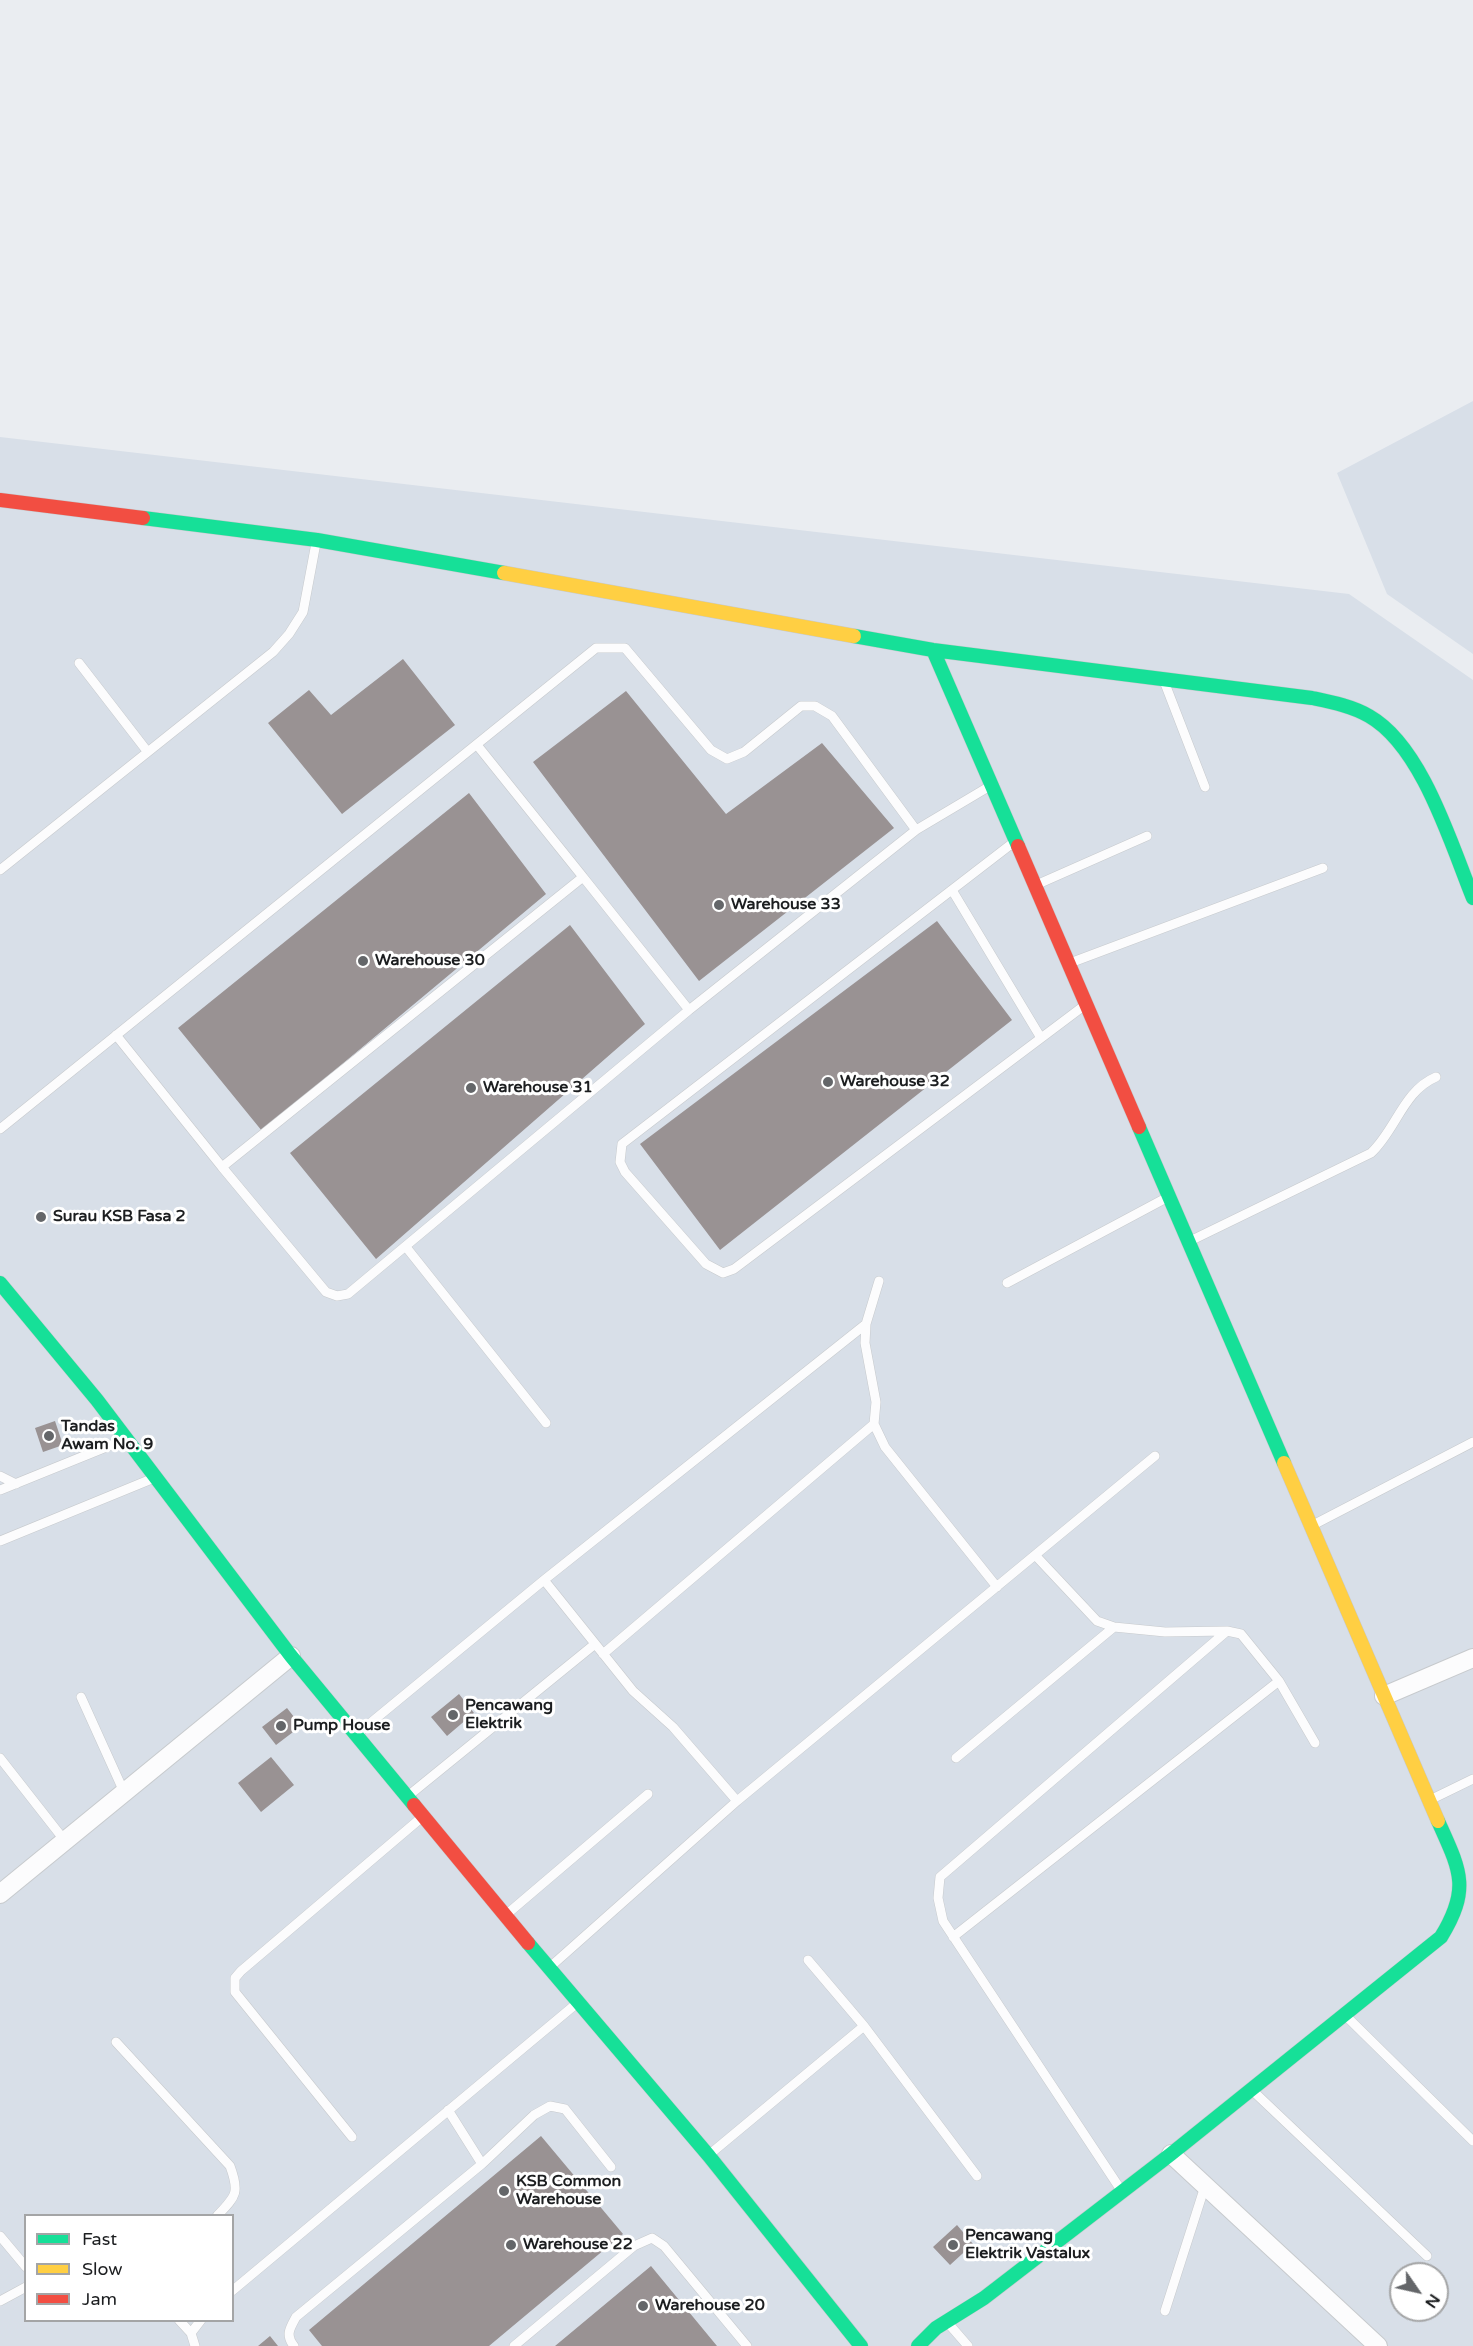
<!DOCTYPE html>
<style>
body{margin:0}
#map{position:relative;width:1473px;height:2346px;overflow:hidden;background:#eaedf1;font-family:"Varela Round",sans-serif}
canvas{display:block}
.legend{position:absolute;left:24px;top:2214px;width:210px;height:108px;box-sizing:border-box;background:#fff;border:2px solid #a4a5a6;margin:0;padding:8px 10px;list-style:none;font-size:18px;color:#1c1e20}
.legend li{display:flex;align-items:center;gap:12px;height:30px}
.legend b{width:30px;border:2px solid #a4a5a6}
.north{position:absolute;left:1389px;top:2262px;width:60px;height:60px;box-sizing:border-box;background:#fff;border:2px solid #a4a5a6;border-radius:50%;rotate:124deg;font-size:16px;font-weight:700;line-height:24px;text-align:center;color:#1c1e20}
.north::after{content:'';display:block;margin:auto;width:21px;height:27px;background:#646669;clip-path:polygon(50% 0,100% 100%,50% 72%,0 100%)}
</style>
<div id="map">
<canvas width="1473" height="2346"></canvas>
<ul class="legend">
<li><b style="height:8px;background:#16e098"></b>Fast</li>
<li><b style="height:8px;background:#ffcf43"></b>Slow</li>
<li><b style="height:8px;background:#f24e42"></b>Jam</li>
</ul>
<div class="north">N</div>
</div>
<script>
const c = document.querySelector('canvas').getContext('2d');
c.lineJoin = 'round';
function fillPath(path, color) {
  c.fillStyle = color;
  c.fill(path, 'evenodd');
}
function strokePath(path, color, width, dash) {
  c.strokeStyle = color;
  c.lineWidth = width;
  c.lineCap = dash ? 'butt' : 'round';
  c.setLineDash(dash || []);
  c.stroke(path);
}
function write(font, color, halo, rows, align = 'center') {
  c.font = font + ' "Varela Round",sans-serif';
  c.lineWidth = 6;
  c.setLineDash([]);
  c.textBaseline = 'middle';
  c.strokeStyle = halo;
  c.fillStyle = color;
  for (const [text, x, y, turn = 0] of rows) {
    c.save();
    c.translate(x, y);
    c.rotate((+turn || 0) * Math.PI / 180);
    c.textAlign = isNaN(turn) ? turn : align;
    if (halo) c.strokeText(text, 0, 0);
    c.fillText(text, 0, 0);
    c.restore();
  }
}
fillPath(new Path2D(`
 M1473 401V654L1387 594 1337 473Z
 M0 437 1349 594 1473 680V2346H0ZM26 2216H232V2320H26ZM1401 2274H1437V2310H1401Z`), '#d8dfe8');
fillPath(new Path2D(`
 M403 659 455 725 342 814 268 723 309 690 331 715Z
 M626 691 726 814 822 743 894 828 699 981 533 762Z
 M469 793 546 894 262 1131 178 1028Z
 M937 921 1012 1020 720 1250 640 1144Z
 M570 925 645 1024 376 1259 290 1153Z
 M55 1421 63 1445 43 1452 35 1428Z
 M459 1694 474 1713 447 1736 431 1717Z
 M287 1708 301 1726 276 1745 262 1727Z
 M271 1757 294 1785 261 1812 238 1783Z
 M541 2136 623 2234 489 2346H322L309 2330Z
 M957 2225 973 2244 950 2265 933 2247Z
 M651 2266 717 2346H555Z
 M270 2336 278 2346H258Z`), '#999293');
const lane = new Path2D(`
 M79 663 147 751
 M1164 681 1205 787
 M477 745 583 877
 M1014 842 622 1144 620 1162 625 1172 706 1264 723 1273 734 1269 1085 1005
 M0 870 273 652 289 634 303 612 316 543
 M1036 885 1147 836
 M952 890 1041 1038
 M1070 963 1323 868
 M116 1035 222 1167 583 877 689 1010 916 830 990 786
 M0 1129 596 648H625L711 750 727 759 744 752 801 706H815L832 716 916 830
 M222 1167 326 1292 337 1296 348 1294 689 1010
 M1190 1241 1371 1153C1396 1130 1403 1091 1436 1077
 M406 1247 546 1423
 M879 1281 866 1324 865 1343 876 1402 874 1424 885 1447 997 1587
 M1007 1283 1168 1197
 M0 1476 16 1484
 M0 1490 126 1439
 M1313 1525 1473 1442
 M0 1541 154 1478
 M1035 1555 1097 1621 1114 1627 1165 1632 1227 1631 1241 1634 1279 1681 1315 1743
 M544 1580 633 1691 673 1727 737 1801
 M603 1654 874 1424
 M81 1697 124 1792
 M357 1734 544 1580 866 1324
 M0 1758 65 1841
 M956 1758 1114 1627
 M408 1796 595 1644
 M1432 1799 1473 1779
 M507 1914 648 1794
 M953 1937 1279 1681
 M808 1960 864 2026 977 2176
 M550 1967 737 1801 1155 1456
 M1346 2016 1473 2141
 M116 2042 230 2166C240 2193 236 2196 217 2216
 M1253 2091 1427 2256
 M352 2137 235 1992V1978L241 1971 421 1818
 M710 2154 864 2026
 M482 2164 534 2115 550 2106 565 2109 611 2167
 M1121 2190 943 1921 938 1898 940 1877 1227 1631
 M0 2236 26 2267
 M232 2291 576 2004
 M0 2301 26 2287
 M1165 2311 1205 2186
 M179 2320 191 2333
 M948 2323 968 2346
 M195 2346 191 2333 201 2320
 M294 2346C285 2335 290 2328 296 2317L482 2164 448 2110
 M514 2346 634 2246 652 2238 664 2246 747 2346`);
const street = new Path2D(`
 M1384 1696 1473 1658
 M0 1894 291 1656
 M1171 2154 1378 2346`);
const fast = new Path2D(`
 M143 518 317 540 504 573
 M854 636 933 650 1312 698C1331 702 1352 706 1369 716 1422 746 1451 844 1473 898
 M933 650 1018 846
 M1139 1127 1284 1463
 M0 1283 97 1400 291 1656 414 1805
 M528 1943 709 2156 861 2346
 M918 2346 936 2328 984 2298 1171 2154 1441 1937C1471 1888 1460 1870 1438 1821`);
const slow = new Path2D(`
 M504 573 854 636
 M1284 1463 1438 1821`);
const jam = new Path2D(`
 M0 500 143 518
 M1018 846 1139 1127
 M414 1805 528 1943`);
strokePath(lane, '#c7cacd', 10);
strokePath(street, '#c7cacd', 20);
strokePath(fast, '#c7cacd', 15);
strokePath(slow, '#c7cacd', 15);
strokePath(jam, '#c7cacd', 15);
strokePath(lane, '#fcfcfd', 9);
strokePath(street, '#fcfcfd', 18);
strokePath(fast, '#16e098', 14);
strokePath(slow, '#ffcf43', 14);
strokePath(jam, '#f24e42', 14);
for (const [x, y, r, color] of [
 [719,905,6,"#646669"],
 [363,961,6,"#646669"],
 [828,1082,6,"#646669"],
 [471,1088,6,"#646669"],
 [41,1217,6,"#646669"],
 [49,1436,6,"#646669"],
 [453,1715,6,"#646669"],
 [281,1726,6,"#646669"],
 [504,2191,6,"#646669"],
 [511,2245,6,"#646669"],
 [953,2245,6,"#646669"],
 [643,2306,6,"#646669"]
]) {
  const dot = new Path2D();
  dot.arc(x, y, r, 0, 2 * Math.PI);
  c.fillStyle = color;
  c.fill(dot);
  strokePath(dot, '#fff', 2);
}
write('bold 16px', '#1c1e20', '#fff', [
 ["Warehouse 33",731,905],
 ["Warehouse 30",375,961],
 ["Warehouse 32",840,1082],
 ["Warehouse 31",483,1088],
 ["Surau KSB Fasa 2",53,1217],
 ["Tandas",61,1427],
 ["Awam No. 9",61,1445],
 ["Pencawang",465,1706],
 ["Elektrik",465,1724],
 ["Pump House",293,1726],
 ["KSB Common",516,2182],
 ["Warehouse",516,2200],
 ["Pencawang",965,2236],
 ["Elektrik Vastalux",965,2254],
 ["Warehouse 22",523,2245],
 ["Warehouse 20",655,2306]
], 'left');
</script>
